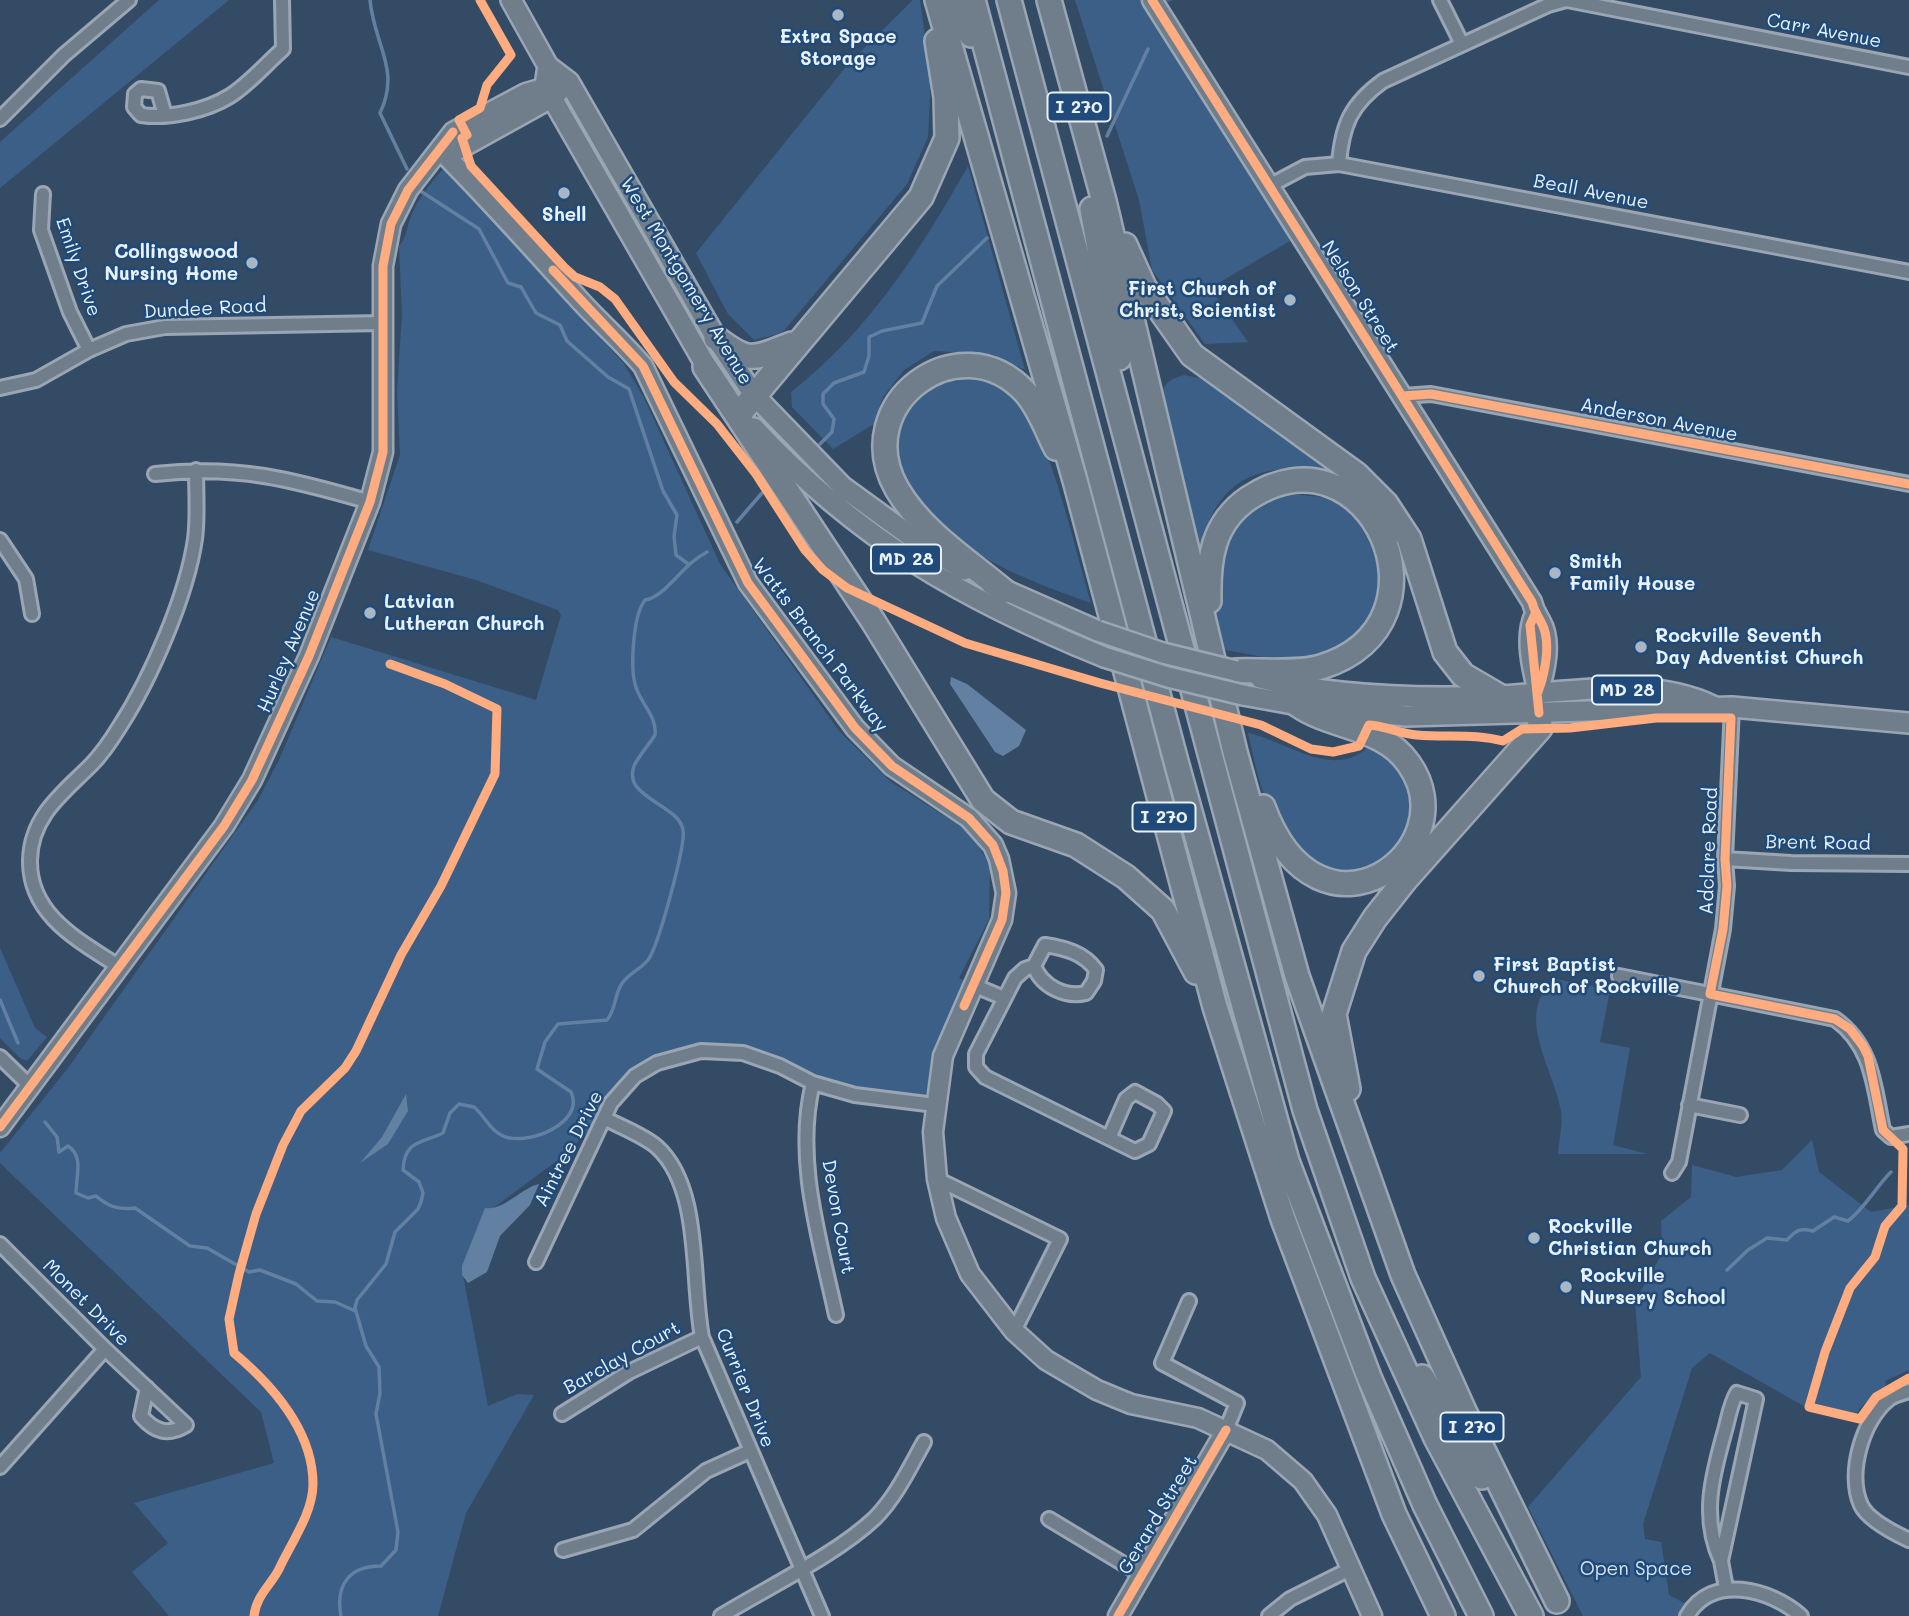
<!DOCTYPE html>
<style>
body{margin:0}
canvas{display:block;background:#344b65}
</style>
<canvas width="1909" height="1616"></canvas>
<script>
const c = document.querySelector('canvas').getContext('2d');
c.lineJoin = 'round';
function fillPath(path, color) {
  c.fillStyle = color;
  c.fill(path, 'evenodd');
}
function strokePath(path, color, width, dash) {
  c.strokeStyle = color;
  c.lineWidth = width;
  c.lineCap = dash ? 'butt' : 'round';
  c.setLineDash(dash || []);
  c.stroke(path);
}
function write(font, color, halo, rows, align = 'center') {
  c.font = font + ' Mali,sans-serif';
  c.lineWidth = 5;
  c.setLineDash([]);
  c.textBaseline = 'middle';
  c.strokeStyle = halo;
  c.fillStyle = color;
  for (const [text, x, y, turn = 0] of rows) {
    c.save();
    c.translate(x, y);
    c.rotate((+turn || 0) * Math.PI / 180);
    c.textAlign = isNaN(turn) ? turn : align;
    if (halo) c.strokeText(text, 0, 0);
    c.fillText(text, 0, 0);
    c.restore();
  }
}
fillPath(new Path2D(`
 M159 0H229L0 188V142Z
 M913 0H920L931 79 928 137 907 184 782 333 754 340 728 314 696 253 849 63Z
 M1075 0H1173L1157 7 1300 235 1210 288 1248 342 1205 344 1152 270 1139 200Z
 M446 166 624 364 644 398 720 564 839 731 891 782 970 832 990 865 989 919 959 978 973 985 935 1105 855 1095 780 1066 701 1051 635 1076 604 1118 558 1160 485 1214 462 1270 488 1406 517 1394 534 1395 466 1513 438 1616H169L132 1572 168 1543 134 1503 274 1463 261 1412 0 1163V1153L68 1068 258 800 279 760 331 637 536 700 561 615 558 610 476 580 368 550 400 455 397 392 402 314 399 246C406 240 407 226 411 216 419 197 432 181 446 166Z
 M968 166 1025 370 991 354 934 351 904 370 883 397 874 424 833 449 792 407 791 392C868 332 921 250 968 166Z
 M968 373C987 378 1002 381 1016 395 1048 428 1076 553 1091 603 1017 577 887 529 897 433 902 390 933 383 968 373Z
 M1184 375 1204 379 1328 471C1253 462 1217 479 1197 556L1162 395C1164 382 1171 379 1184 375Z
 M1286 494 1336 498 1369 524 1382 584 1374 606 1359 631 1345 644 1308 660 1284 661 1216 648C1216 582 1209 515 1286 494Z
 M1248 733C1287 741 1338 784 1373 742L1411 779C1411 799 1413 819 1404 837 1385 879 1326 883 1296 850 1265 817 1258 776 1248 733Z
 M0 948 35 1028 47 1037 27 1061 20 1058 0 1038Z
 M1556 979 1610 990 1600 1042 1630 1048 1613 1145 1647 1154H1558C1559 1141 1563 1124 1561 1111 1554 1068 1512 1013 1556 979Z
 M1812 1140 1819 1172 1871 1212 1909 1205V1370L1885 1381 1886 1386 1860 1408 1855 1417 1809 1409 1710 1353 1692 1368 1643 1524 1645 1539 1661 1542 1669 1595 1688 1605 1680 1616H1583L1528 1507 1641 1377 1635 1301 1662 1254 1661 1221 1691 1197 1692 1165 1736 1177 1782 1170Z`), '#3b5f87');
fillPath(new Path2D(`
 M951 677 967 684 1026 730 1019 746 1003 756 995 752 950 684Z
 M406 1094 408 1111 388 1144 360 1163 382 1137Z
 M539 1184 530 1205 500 1236 487 1272 468 1283 462 1275V1266L485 1208C504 1211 521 1188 539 1184Z`), '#6280a1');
strokePath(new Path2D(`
 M370 0C374 45 401 69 380 113L407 169
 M1107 136 1148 49
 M422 192 479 229 508 283 521 287 536 313 560 325 567 341 608 377 629 389 663 491 677 515 674 536 676 555 687 563
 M820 444 832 432 834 419 823 404V394L834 383 864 372 869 356V337L882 331 922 323 937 286 987 238
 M737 522 762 493
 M0 1000 18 1043
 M45 1122 57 1137 59 1152 68 1146C84 1156 76 1176 76 1193L88 1198 96 1196C109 1207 119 1210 135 1208L190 1246 207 1248 249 1272 260 1270 296 1284 317 1301 335 1302 355 1311
 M1727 1270 1748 1250 1767 1238 1787 1240C1796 1230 1800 1228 1813 1231L1834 1217 1848 1221C1865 1208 1875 1188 1891 1172
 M341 1616C335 1584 350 1566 381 1566L396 1550 398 1532 376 1414 380 1393 379 1367 366 1346 355 1308 357 1300 386 1264 395 1232 418 1209 421 1202 423 1193 419 1182 403 1170C404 1140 423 1143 443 1133L450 1113 459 1104 474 1107C484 1115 489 1129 501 1135 524 1148 586 1124 571 1092L537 1069 545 1042 558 1024 607 1020C616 1009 614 997 621 985 627 974 640 970 648 960 658 947 686 845 683 830 679 804 622 798 634 766 639 755 649 745 655 735 657 717 643 706 637 690 629 672 633 615 645 600 667 596 681 565 707 552`), '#6280a1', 3.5);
const street = new Path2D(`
 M1440 0 1462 44
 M1567 0 1909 67
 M165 115 158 91 141 89 135 94 134 107 141 115C168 119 206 111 230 96 249 84 266 64 283 49L282 0
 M0 119 64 55 129 0
 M1339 164C1342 125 1351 104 1383 81L1548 5 1566 0
 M1269 186 1305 167 1339 164 1909 272
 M43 194 41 230 70 312 89 350
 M0 388 36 380 89 350 126 334 165 327 383 323
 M1403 396 1431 394 1909 484
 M155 474C238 465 291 479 370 502
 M0 540 26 579 32 614
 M1725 859 1791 863 1909 864
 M1034 966C1042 987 1066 998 1086 993L1094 981 1096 970C1084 953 1065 948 1045 945L1034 966 1025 969 1015 978 976 1054V1067L985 1077 1135 1151 1149 1144 1164 1111 1157 1104 1135 1092 1126 1099 1109 1138
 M121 968C80 941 29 916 30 860 31 816 63 793 91 765 102 754 112 739 120 726 151 678 187 595 195 539 198 517 196 492 196 470
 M1619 976 1835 1019C1873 1046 1874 1087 1883 1130L1891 1137 1909 1134
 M973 985 1004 998
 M0 1057 32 1088
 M813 1083C794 1159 820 1240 836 1315
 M1689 1105 1740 1115
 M604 1118C621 1127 643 1135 657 1147 702 1188 691 1279 702 1337L822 1616
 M1672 1173 1679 1162 1723 929 1727 886 1725 859 1732 707
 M937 1179 1060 1239 1014 1331
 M0 1244 105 1349 186 1425C168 1436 155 1432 141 1416L147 1388
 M536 1262 611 1103 635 1076 657 1063 701 1051 743 1053 780 1066 813 1083 855 1095 935 1105
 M1189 1301 1162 1363 1237 1403 1226 1430
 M1909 1391C1903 1393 1894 1395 1889 1399 1862 1420 1847 1474 1861 1505 1868 1520 1894 1533 1909 1540
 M562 1414 629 1372 702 1337
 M0 1467 105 1349
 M1049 1519 1142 1575
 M563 1550 633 1530 706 1471 750 1451
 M1721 1561C1701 1518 1712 1477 1724 1434 1728 1421 1730 1404 1737 1393L1756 1399 1721 1561 1726 1588
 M721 1616C768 1587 836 1555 875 1518 896 1497 910 1467 924 1442
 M1269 1616 1290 1599 1352 1568
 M1687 1616C1712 1573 1770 1589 1801 1616`);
const secondary = new Path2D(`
 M1152 0 1532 602C1534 611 1537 614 1541 622 1552 641 1545 673 1538 692
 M441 151C488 198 531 247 576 296 597 320 622 341 643 366L748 583 855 728 892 766 969 818 993 845 999 859 1006 893 1002 920 943 1056 933 1132 937 1179 946 1218 970 1274 1014 1331 1046 1360 1097 1390 1131 1404 1198 1418 1267 1450 1303 1481 1327 1515 1372 1616
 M441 151 460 149 552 98 561 90
 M1535 614C1524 636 1532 669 1538 692
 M0 1127 224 826 252 780 309 656 370 502 383 452V266L391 224 408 190 453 132 526 93 557 84
 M1118 1616 1226 1430`);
const primary = new Path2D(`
 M511 0 548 66 569 82 716 338 754 395 843 487 916 540 964 570
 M548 66 545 86 552 98 713 378
 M754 428C858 540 964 600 1104 657
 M991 584 1098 631
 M1260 678C1335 697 1421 699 1498 696 1567 693 1649 675 1713 706
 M1243 695 1298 705 1406 716 1732 707 1909 723`);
const highway = new Path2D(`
 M937 0 1076 484 1215 1007 1283 1219 1394 1514 1443 1616
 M955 0 971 35
 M973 0 1177 765 1287 1161 1369 1377 1425 1505 1481 1616
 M1009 0 1305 1110 1363 1278 1436 1438 1531 1616
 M1049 0 1104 201 1235 752 1297 976 1403 1275 1464 1411 1557 1601
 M1092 209 1119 358
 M1125 245 1144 287 1192 355 1356 474 1386 504 1409 539 1445 652 1463 675 1499 696
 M716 338C751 365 754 358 792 344
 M705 367 873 621 983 800 1011 822 1076 845 1126 877 1163 910 1196 972
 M740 413 921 197 947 138 946 97 937 41
 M1004 591C967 560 922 532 897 489 848 403 960 322 1025 392 1039 407 1047 431 1056 448
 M1209 601C1208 560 1212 523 1249 498 1369 419 1461 624 1321 667 1299 674 1260 670 1236 671
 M1263 807C1320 961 1469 849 1409 764 1383 726 1333 729 1298 705
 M1348 1089 1334 1014 1354 951 1375 918 1405 880 1540 728 1539 713
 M1422 1377 1482 1477`);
strokePath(street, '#9aa6b3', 18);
strokePath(secondary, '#9aa6b3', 23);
strokePath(primary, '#9aa6b3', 24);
strokePath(highway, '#9aa6b3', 28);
strokePath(street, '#707e8c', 12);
strokePath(secondary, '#707e8c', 18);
strokePath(primary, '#707e8c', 19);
strokePath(highway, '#707e8c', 23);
const primaryBridge = new Path2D(`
 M1098 631 1163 653 1236 671
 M1104 657 1168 677 1243 695`);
strokePath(primaryBridge, '#9aa6b3', 24, []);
strokePath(primaryBridge, '#707e8c', 19);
strokePath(new Path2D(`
 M480 0 511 55 487 85 480 108 459 120 467 135 462 138 471 166 564 267 575 277 600 287 615 299 674 382 717 424 756 474 805 550 823 570 847 588 965 643 1100 683 1261 725 1311 749 1333 752 1359 746 1369 725C1386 726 1401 734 1417 735 1446 738 1474 733 1503 741L1522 729 1570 728 1656 718H1731L1725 859 1727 886 1723 929 1710 994 1835 1019 1850 1029 1863 1046 1868 1056 1883 1130 1903 1149 1902 1206 1885 1226 1875 1257 1850 1288 1825 1352 1809 1407 1860 1419 1876 1397 1909 1378
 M1152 0 1532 602C1534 611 1537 614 1541 622 1552 641 1545 673 1538 692
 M553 270 643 366 748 583 855 728 892 766 969 818 993 845 1003 871 1006 893 1002 920 964 1006
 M1403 396 1431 394 1909 484
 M1535 614 1530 625 1539 713
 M0 1127 224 826 252 780 309 656 370 502 383 452V266L391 224 408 190 453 132
 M254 1616C256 1596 271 1585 279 1569 291 1543 313 1513 313 1484 313 1431 272 1385 234 1353L229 1319 239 1274 256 1214 283 1145 301 1111 345 1068 356 1051 401 955 441 886 495 774 497 709 445 684 390 664
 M1118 1616 1226 1430`), '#ffac80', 9);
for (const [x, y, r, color] of [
 [838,15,7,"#a9b7c5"],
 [564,193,7,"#a9b7c5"],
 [252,263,7,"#a9b7c5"],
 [1290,300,7,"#a9b7c5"],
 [1555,573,7,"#a9b7c5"],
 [370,613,7,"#a9b7c5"],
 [1641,647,7,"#a9b7c5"],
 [1479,976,7,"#a9b7c5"],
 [1534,1238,7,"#a9b7c5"],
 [1566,1287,7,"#a9b7c5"]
]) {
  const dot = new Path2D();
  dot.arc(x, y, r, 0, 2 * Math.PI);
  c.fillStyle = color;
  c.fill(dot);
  strokePath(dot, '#1f4a7a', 2.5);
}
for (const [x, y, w] of [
 [1079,107,63],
 [906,559,70],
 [1627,690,70],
 [1164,817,63],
 [1472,1427,63]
]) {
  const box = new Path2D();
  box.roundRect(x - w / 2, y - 14.5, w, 29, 5);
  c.fillStyle = '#1f4a7a';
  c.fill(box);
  strokePath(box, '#e8f1f8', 2);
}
write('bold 18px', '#e8f1f8', null, [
 ["I 270",1079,107],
 ["MD 28",906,559],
 ["MD 28",1627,690],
 ["I 270",1164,817],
 ["I 270",1472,1427]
]);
write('19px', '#e8f1f8', '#1f4a7a', [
 ["Carr Avenue",1824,31,11],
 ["Beall Avenue",1591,192,11],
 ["Emily Drive",78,267,71],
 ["West Montgomery Avenue",686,281,59],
 ["Nelson Street",1360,297,58],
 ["Dundee Road",205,309,-3],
 ["Anderson Avenue",1659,420,11],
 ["Watts Branch Parkway",820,645,53],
 ["Hurley Avenue",289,651,-67],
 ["Brent Road",1818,843,1],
 ["Adclare Road",1709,851,-88],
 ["Aintree Drive",569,1149,-63],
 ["Devon Court",838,1217,80],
 ["Monet Drive",86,1303,45],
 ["Barclay Court",622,1358,-29],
 ["Currier Drive",745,1388,68],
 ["Gerard Street",1158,1515,-59]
]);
write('bold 19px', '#e8f1f8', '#1f4a7a', [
 ["Extra Space",838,37,"center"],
 ["Storage",838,59,"center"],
 ["Shell",564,215,"center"],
 ["Collingswood",238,252,"right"],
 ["Nursing Home",238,274,"right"],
 ["First Church of",1276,289,"right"],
 ["Christ, Scientist",1276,311,"right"],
 ["Smith",1569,562],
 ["Family House",1569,584],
 ["Latvian",384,602],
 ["Lutheran Church",384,624],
 ["Rockville Seventh",1655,636],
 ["Day Adventist Church",1655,658],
 ["First Baptist",1493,965],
 ["Church of Rockville",1493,987],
 ["Rockville",1548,1227],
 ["Christian Church",1548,1249],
 ["Rockville",1580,1276],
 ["Nursery School",1580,1298]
], 'left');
write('19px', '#d7e3ed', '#1f4a7a', [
 ["Open Space",1636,1569]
]);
</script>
